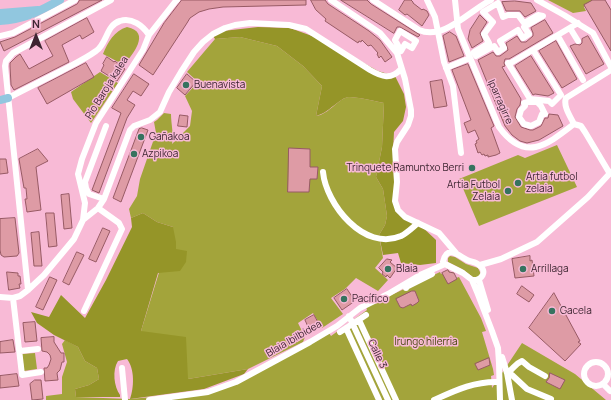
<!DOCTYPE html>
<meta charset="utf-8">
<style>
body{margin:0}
#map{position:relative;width:611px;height:400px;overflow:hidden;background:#f8bad6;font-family:Manrope,sans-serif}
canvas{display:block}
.north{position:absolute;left:16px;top:16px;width:40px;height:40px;-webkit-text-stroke:3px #f8bad6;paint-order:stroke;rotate:0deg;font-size:11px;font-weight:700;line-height:16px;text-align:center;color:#3e2632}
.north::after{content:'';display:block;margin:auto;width:14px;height:18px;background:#3e2632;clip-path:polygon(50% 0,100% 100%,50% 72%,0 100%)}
</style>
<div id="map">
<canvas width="611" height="400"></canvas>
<div class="north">N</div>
</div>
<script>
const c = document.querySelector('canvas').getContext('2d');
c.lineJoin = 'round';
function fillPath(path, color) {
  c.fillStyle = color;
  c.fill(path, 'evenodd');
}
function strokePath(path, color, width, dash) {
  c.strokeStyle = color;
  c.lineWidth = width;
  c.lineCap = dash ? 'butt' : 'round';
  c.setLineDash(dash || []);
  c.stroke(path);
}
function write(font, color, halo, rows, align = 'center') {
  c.font = font + ' Manrope,sans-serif';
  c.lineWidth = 3;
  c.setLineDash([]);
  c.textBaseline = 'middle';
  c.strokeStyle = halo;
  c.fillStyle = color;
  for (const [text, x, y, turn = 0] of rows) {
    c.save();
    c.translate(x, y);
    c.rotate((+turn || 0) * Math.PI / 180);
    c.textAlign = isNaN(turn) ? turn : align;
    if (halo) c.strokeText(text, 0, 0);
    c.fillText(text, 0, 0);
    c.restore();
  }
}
fillPath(new Path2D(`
 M548 0H595L584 7 586 11 573 13Z
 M127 27C152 32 132 55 124 65L103 54C108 42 114 31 127 27Z
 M240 37 277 46 303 66 322 86 316 116C330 114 338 98 349 97 357 97 375 101 384 103L382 147 376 177 383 189 387 216 385 225 379 235 383 258 375 268 388 280 378 291 356 278 345 289 331 298 343 314 322 328 313 313 298 323 305 337 303 342 248 369 188 379 141 331 173 227 157 222 143 213 131 218 129 209 137 196 140 179 156 133 154 122 157 120 164 113 171 114C171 124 174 135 172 144L190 126 192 111 185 96 198 82 187 72 215 39Z
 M100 72 118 83 91 123 73 99 71 92Z
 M557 145 577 187 479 226 459 179 518 155 525 158Z
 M450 256 455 257 466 264 478 268 481 274 478 277H473L462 269 448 262V258Z
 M448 270 451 273 453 272 456 278 459 277 481 318 486 331 482 332 493 369 494 375 491 376 492 388 522 343 575 374 606 400H46V396L62 394V377L67 362 62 344 65 340 78 347 85 361 97 368 99 379 89 385 75 389 76 397 130 399 208 392 236 382 329 333 331 336 367 310 366 307 440 272 441 274Z
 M35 353 37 369 24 371 22 354Z`), '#a3a43b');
fillPath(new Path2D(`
 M258 27 290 28 323 40 378 71 395 76 404 94 406 107 403 121 394 132 393 152 395 207 419 224 436 240V263L420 265 401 263 398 253 383 255 379 235 385 225 387 216 383 189 376 177 382 147 384 103C375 101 357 97 349 97 339 98 329 113 316 116L322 86 303 66 277 46 240 37 215 39 213 36 223 31Z
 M143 213 157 222 173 227 176 242V249L187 251 186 262 180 271 158 273 141 331 186 337 188 379 248 369 244 374 204 389 130 399C134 388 135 369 127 359L118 361C112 370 114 387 120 395V397H76L75 389 89 385 99 379 97 368 85 361 78 347 54 335 37 323 31 312 49 317 61 295 85 318 106 280 132 227 131 218Z`), '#959528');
const building = new Path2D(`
 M80 0H102L4 51 0 42 15 37 77 4Z
 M182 0H306V5L223 7 209 9 199 12 190 18 187 23 153 75 139 65 164 23Z
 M311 0H325L328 4 369 31 380 40 392 57 385 62 381 56 379 58 377 54 378 53 371 45 368 46 362 40 361 42 359 41 358 43 325 21 326 19 316 10Z
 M341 0H367L371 4 420 35 418 37 400 27H397L394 33Z
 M405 0H411L413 2V3L422 10 423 9 427 11 429 15 422 26 407 14 405 15 399 10Z
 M593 0H605L611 10V51L584 5Z
 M515 1 531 3 536 11 525 17 520 11H506L502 2Z
 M480 15 487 22 480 33 483 41 472 48 468 39 470 30Z
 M87 18 94 32 84 38 82 39 80 35 62 45 69 62 14 90 11 85 10 66V63L16 57 20 54 29 69 53 56 45 41Z
 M545 20 553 33 509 59H505L504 63 505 66 502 67 521 99 520 105 517 109 515 117 521 127 530 130H533L541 126 545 118H548L549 114 558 115 563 126 539 140 527 143 520 141 512 135 505 126 478 60 493 52 496 56H500L508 50 506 43 517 36 521 42H526L533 36V33L531 28Z
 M450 32 456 36 464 56 449 62 443 36Z
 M588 36 604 64 586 74 570 46 575 44 580 45 582 43V39Z
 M556 41 577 79 562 88 539 51Z
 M531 56 554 93 548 96 535 94 533 95 515 66Z
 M107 57 114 62 115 61 125 69 117 81 101 71 104 65 103 64Z
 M86 63 94 77 47 104 38 88Z
 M468 64 494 126 491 128 500 153 496 155 488 157V155L485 156 484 154 482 155 480 152 478 153 475 144 477 143 476 141 479 139 475 130 468 133 464 123 471 120 452 70Z
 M134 74 149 84 141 96 133 91 127 100 135 105 127 118 99 193 92 190 121 113 112 108Z
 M187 74 196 82 185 95 177 88Z
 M442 80 447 106 434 108 430 82Z
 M180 115 188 116 187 127 178 126Z
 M142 128 148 130 121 202 113 198 139 129Z
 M289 148 310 149V167H318L317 179H310L309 192H288Z
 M38 149 48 161 36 167 41 210 27 212 25 199H27L26 188H24L19 159Z
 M0 159H6L8 173 0 174Z
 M69 194 72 228 64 229 61 195Z
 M46 213H54L57 246 49 247Z
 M15 218 19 253 17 256 4 257 1 255 0 250V219Z
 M103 228 110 231 96 262 89 259Z
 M39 232 42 266H34L31 233Z
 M77 252 84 255 69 285 63 282Z
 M530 256V261L532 260 534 276 515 278 512 259Z
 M387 259 392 260 390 262 397 268 390 278 387 275 386 277 382 274 383 272 379 268Z
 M448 270 449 272 454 273 457 279 448 284 442 273Z
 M7 272 18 273V276H20L21 284H19L20 288 9 290Z
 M50 277 57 280 43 310 36 307Z
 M522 286 534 295 529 302 517 294Z
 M347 289 355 301 342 310 334 298Z
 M412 291H415L419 301 417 303 412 306 411 304 403 308 400 307 396 299Z
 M554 293 580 341 578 342 581 344 565 361 529 328Z
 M314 315 319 324 309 329 305 320Z
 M35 322 37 341 25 342 23 323Z
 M54 337V342L61 353H64V362H62L60 370 57 373 58 380 45 381 44 368H47L49 365 51 359 50 355 47 352 42 351 41 338Z
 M13 340 15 352 0 353V342Z
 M489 358 490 365 478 370 475 364Z
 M550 373 565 380 560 389 546 382 549 378Z
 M17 374 19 386 0 388V376Z
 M35 380H41L43 399 32 400 30 384Z`);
fillPath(building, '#de9ba5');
strokePath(building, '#975a64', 1);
strokePath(new Path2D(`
 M331 0 380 33 397 53 405 79 411 110V116L408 125 397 142 395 149 397 182 395 201 398 210 405 217 439 233 456 253
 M373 0 419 30C444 41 470 10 491 0
 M427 0 435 17 444 62 453 86 461 153
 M455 0 458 29 499 127C525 163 547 145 574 124
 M537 0 564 15 593 33 611 67
 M498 3 503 17 508 15H518L524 23 538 15 543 16 524 27 529 34 523 38 518 30 500 41 504 48 498 52 494 46 476 56 474 52 489 43 484 34 493 22 483 12Z
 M570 28 578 41
 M400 31 416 41 412 48 405 44 401 51 395 40Z
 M0 36 13 33 75 0
 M559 38 583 80
 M508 63 530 99 549 101 552 104 561 95 533 50
 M509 64 578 23
 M446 68 470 58
 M8 98C26 89 43 80 61 71 72 65 85 59 96 51 107 44 106 25 120 21 132 17 143 26 149 35
 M528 102H537L541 106 545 114H542L539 122 531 126 524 124 519 117 521 110 525 106 524 103Z
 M574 124C570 116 563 106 566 98L611 70
 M574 124 581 126 585 132 610 174
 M323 172C326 204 364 252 401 236 407 233 413 227 418 223
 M85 182 106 126
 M85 182 86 188 89 194 104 199
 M83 220 85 203 78 174 82 159 96 123 143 50 149 35 175 2 177 0
 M445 264 463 273 472 280 477 292 492 331 498 348 499 363 500 400
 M445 264 443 262C447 244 459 256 467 260 471 262 476 262 479 265 488 271 482 281 472 280
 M480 265 501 259 537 242 588 197 611 172
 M479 280 488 310
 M406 288V287L432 274
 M28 290 5 66 6 61 13 53 111 0
 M0 297 13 298 20 296 28 290 44 275 74 239 83 220 98 208 104 199 130 130 134 126 150 120 160 112 169 92 181 72 194 52 203 42 213 34 225 28 235 25 250 23 289 25 306 29 370 70C382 77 391 80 401 69
 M13 298 22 375 41 372
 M84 311 122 229 119 223 98 208
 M349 316 388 400
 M359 320 396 400
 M346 328 379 400
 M340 332 366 315
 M20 351 38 349
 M502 357 507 373 512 400
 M584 374a12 12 0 1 1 24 0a12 12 0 1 1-24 0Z
 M122 368 125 400
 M507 373 512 375 527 389 551 399
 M507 373C515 368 513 365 522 361L529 367 545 376
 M603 384 610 391
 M149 400 208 392 236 382 310 342 337 326 360 308 388 294 420 275 445 264
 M434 400C456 390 475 381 499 382`), '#fff', 6);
strokePath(new Path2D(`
 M0 13 38 10
 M0 21C27 19 37 12 60 0
 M0 100 8 98`), '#91c7df', 8);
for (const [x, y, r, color] of [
 [186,85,4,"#36735f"],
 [141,137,4,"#36735f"],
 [134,154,4,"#36735f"],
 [472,168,4,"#36735f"],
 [518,183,4,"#36735f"],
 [508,191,4,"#36735f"],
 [388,269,4,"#36735f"],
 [523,269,4,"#36735f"],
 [344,299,4,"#36735f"],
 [552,311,4,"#36735f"]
]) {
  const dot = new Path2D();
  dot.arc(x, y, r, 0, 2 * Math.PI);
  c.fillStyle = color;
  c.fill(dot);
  strokePath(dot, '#f8bad6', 1.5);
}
write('10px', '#3e2632', '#f8bad6', [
 ["Buenavista",194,85],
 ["Gañakoa",149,137],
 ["Azpikoa",142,154],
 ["Trinquete Ramuntxo Berri",464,168,"right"],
 ["Artia futbol",526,177],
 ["zelaia",526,189],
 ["Artia Futbol",500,185,"right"],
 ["Zelaia",500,197,"right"],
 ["Blaia",396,269],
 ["Arrillaga",531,269],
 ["Pacífico",352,299],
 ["Gacela",560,311]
], 'left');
write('10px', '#3e2632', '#f8bad6', [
 ["Pío Baroja kalea",107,88,-58],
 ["Iparragirre",500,102,66],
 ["Blaia Ibilbidea",294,339,-30],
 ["Calle 3",377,354,65]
]);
write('10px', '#46460c', '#f8bad6', [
 ["Irungo hilerria",426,342]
]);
</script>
